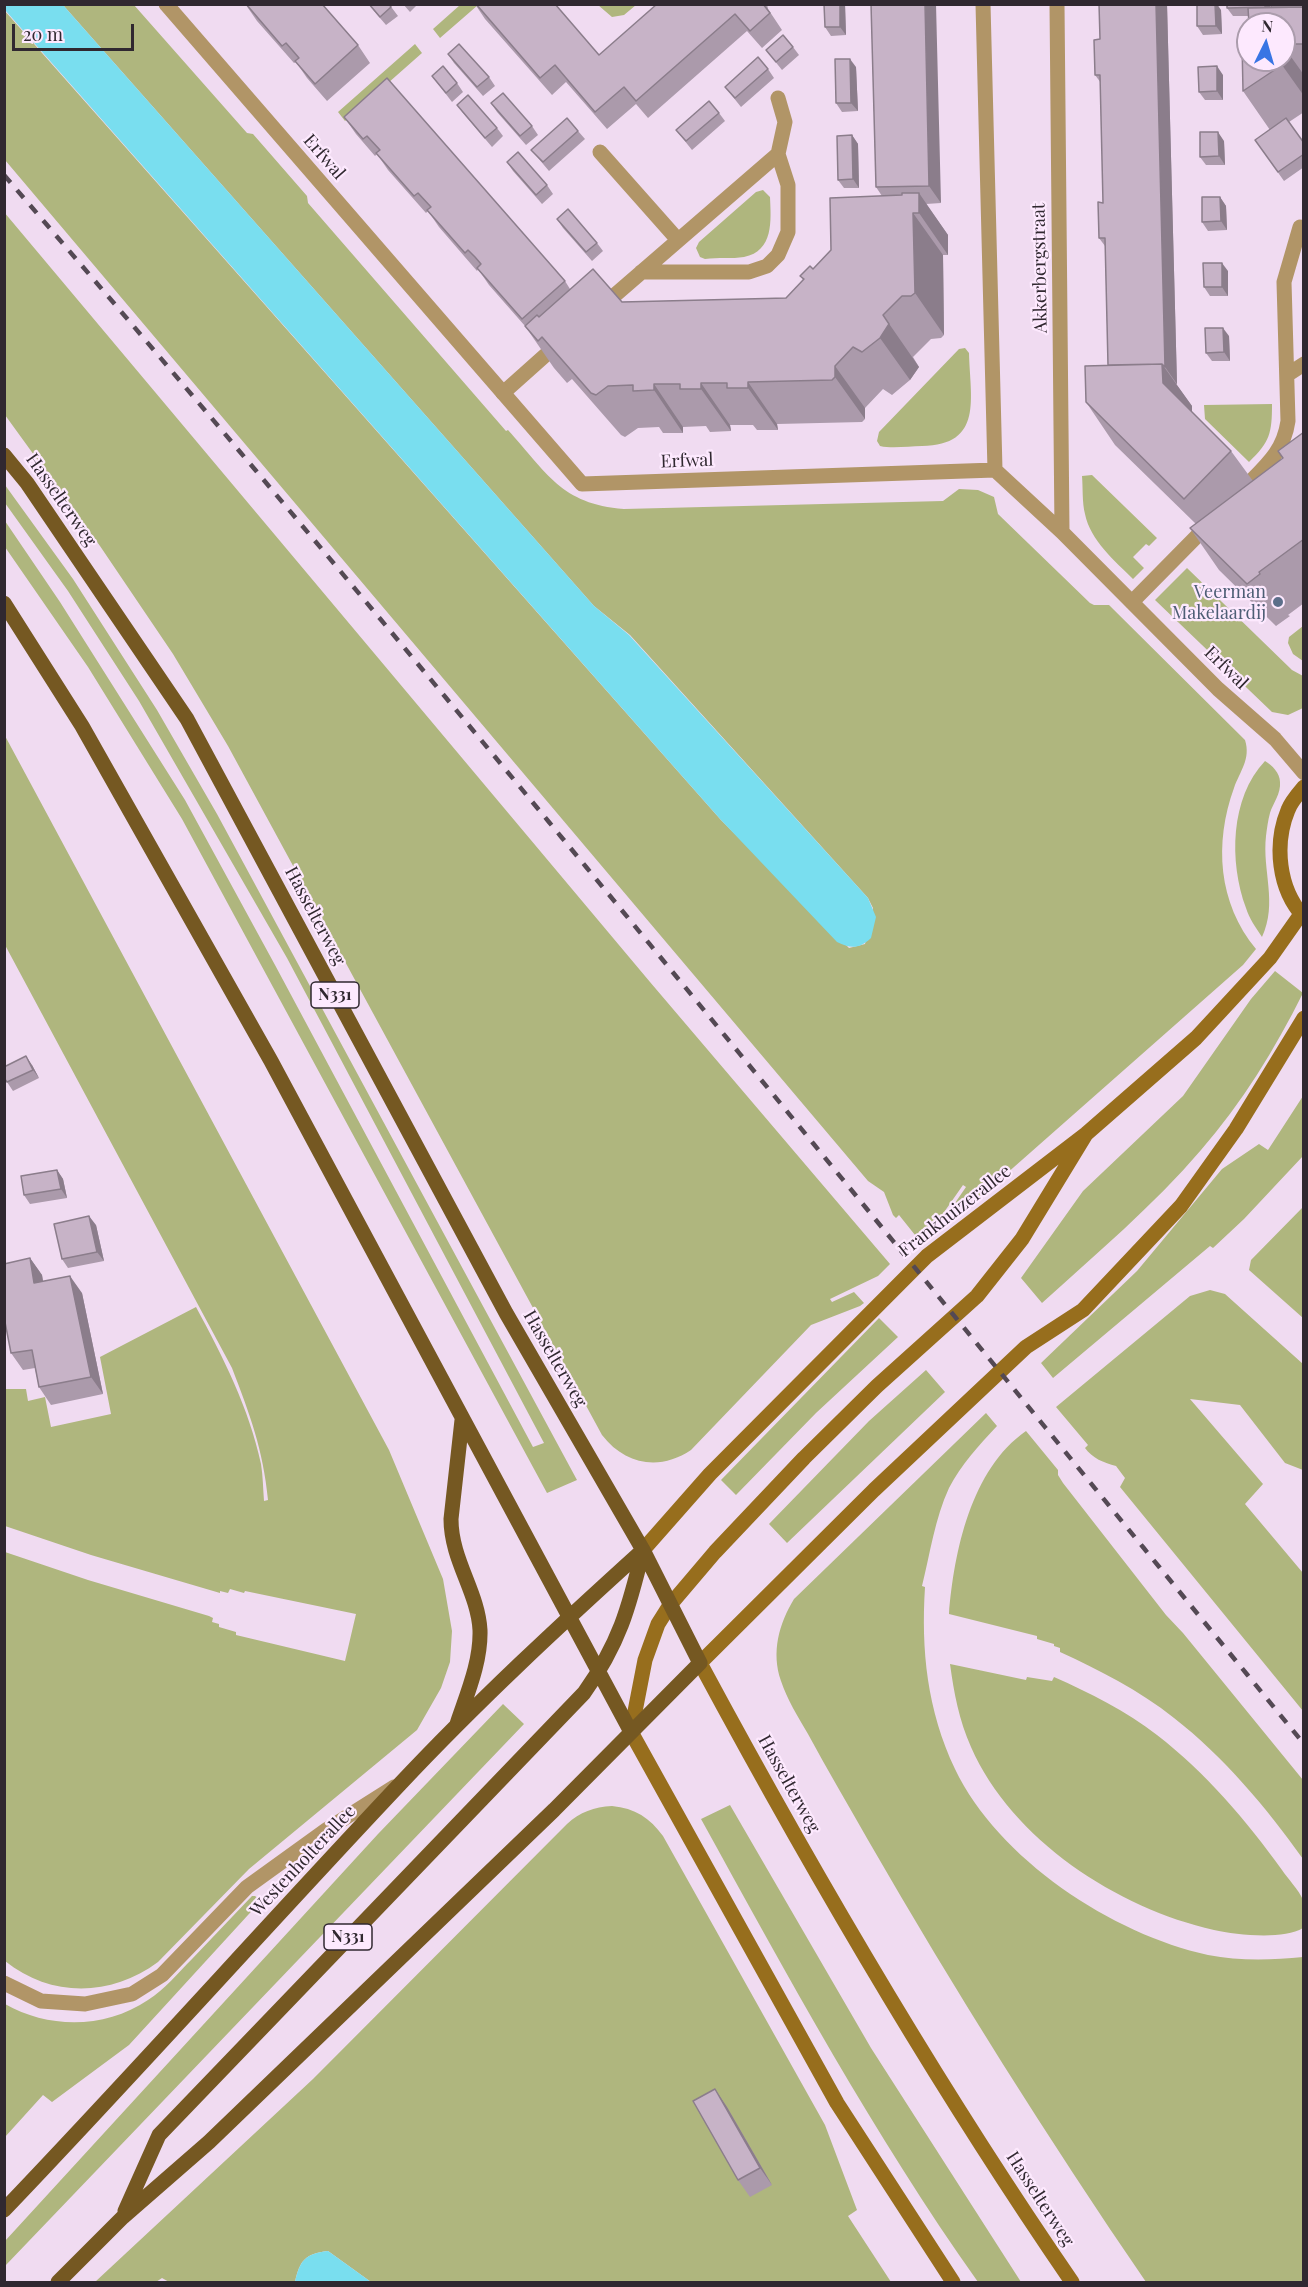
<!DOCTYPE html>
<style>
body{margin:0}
#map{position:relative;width:1308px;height:2287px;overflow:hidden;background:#f0dbf1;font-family:"Playfair Display",serif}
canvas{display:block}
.frame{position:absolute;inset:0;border:6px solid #302830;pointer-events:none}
.north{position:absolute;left:1236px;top:12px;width:60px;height:60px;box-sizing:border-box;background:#fde9fe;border:2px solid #ab9cac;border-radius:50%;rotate:5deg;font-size:16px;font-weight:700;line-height:24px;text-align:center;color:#302830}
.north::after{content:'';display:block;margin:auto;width:21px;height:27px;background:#3875e4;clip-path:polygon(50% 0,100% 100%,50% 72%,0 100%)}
.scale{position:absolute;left:12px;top:24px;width:122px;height:27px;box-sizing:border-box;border:3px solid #302830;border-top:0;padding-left:8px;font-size:18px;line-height:21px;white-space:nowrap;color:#302830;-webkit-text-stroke:4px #fde9fe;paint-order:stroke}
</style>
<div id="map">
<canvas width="1308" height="2287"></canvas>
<div class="frame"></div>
<div class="north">N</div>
<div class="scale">20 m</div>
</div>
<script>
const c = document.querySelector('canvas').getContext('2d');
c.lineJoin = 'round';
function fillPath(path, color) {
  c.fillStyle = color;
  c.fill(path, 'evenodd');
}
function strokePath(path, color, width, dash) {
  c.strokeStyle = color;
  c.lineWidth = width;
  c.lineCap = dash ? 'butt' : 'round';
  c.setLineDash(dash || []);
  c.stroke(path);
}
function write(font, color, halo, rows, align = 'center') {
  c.font = font + ' "Playfair Display",serif';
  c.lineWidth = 4.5;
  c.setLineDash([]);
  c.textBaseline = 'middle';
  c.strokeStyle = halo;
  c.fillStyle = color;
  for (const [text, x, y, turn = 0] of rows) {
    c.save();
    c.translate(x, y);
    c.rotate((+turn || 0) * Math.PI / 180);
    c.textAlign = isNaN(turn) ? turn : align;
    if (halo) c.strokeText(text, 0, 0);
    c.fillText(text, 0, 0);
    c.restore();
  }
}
fillPath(new Path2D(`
 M63 5H134L247 133 253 134 307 196 308 203 506 431 508 430C547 473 561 504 624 509L943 501 959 489 978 490 994 497 998 514 1090 603 1094 605H1109L1245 740C1251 759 1240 771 1234 788 1214 843 1218 903 1256 949L1243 965 963 1212 955 1203 966 1187 963 1185 933 1228 919 1240 899 1215 896 1218 893 1215 884 1192 868 1181 5 160 4 10 721 820 849 948 865 944 873 908 868 898 630 635 594 606Z
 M460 5H478L440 38 433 29Z
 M598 5H636L624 15 612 17Z
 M415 44 422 53 345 121 338 112Z
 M763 190 770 197C771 220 774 251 744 257 732 259 718 257 705 259L700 257 696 248 699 242 756 192Z
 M4 212 650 982 890 1264 878 1276 830 1299 832 1302 854 1292 864 1303 860 1306 811 1325 691 1450C660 1471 625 1465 602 1435L228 746 173 654 100 546 5 415Z
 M965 348 969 353C970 398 984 445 922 446 909 446 893 449 880 446L877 441 879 432 959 349Z
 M1272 404C1272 433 1270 442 1249 462L1205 419 1204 405Z
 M1092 475 1157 538 1149 546 1146 544 1133 557 1144 568 1133 579C1115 561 1090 540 1085 514 1082 502 1083 488 1082 476Z
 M5 485 73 579 157 710 217 814 577 1480 547 1493 182 819 88 667 5 547V521L60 602 185 800 275 965 533 1447 544 1443 287 958 139 701 68 591 5 503Z
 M1187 568 1292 670 1303 676V708L1288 715 1272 712 1155 600Z
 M1303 626V661L1293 654 1288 643 1289 637Z
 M4 734 389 1450 443 1579 452 1631 450 1662 441 1688 417 1730 249 1869 158 1962C111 1997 51 1998 5 1961V1552L88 1580 209 1616 213 1618 212 1622 219 1624V1627L236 1632V1635L345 1661 356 1614 245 1591 244 1593 230 1589 228 1593 220 1591V1593L91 1555 5 1526V1389H26L28 1401 45 1397 51 1427 111 1414 100 1357 196 1307C223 1357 249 1408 261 1464 263 1476 263 1489 264 1501L268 1500C263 1449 250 1415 232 1368L5 945Z
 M1265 761C1272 765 1280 773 1280 782 1281 794 1273 803 1270 813 1268 820 1267 828 1266 836 1262 871 1278 903 1262 937 1256 928 1249 918 1246 908 1229 862 1230 798 1265 761Z
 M1275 971 1303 993C1275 1049 1242 1103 1201 1150 1153 1206 1096 1254 1042 1303L1021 1278 1083 1191 1183 1096 1251 999Z
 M1303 1096V1156L1244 1219 1213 1248 1210 1246 1053 1378 1041 1363 1137 1271 1222 1169 1259 1144 1268 1150Z
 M1303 1207V1318L1249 1270 1251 1260Z
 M1210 1290 1225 1294 1303 1364V1470L1285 1463 1240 1405 1190 1399 1263 1484 1245 1504 1303 1573V1711L1120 1487 1125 1478 1116 1466C1104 1463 1092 1458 1085 1448L1088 1445 1056 1407 1190 1296Z
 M879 1318 898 1337 816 1413 736 1495 721 1480Z
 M926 1370 945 1392 787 1543 769 1524 869 1421Z
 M986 1413 997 1426C979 1445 961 1465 949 1488 935 1518 930 1554 922 1586L925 1587C921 1650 927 1710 955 1769 998 1859 1112 1934 1208 1955 1239 1961 1272 1960 1303 1957V2282H1146C1048 2139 955 1991 868 1840 848 1805 827 1769 808 1734 798 1717 787 1699 781 1681 771 1652 779 1624 794 1599Z
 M1026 1431 1058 1470V1475L1063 1483 1166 1615 1183 1633 1303 1780V1859C1266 1807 1224 1757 1174 1718 1139 1690 1099 1670 1060 1652V1648L1054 1646V1644L1037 1639V1636L949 1614C954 1552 971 1469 1026 1431Z
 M950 1664 1026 1680 1027 1677 1052 1681 1054 1677C1090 1693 1126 1711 1157 1735 1205 1772 1247 1821 1282 1870 1288 1879 1299 1890 1303 1900 1306 1908 1304 1920 1303 1928 1283 1940 1237 1935 1214 1930 1117 1908 1012 1840 971 1747 959 1720 954 1693 950 1664Z
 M503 1704 524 1724 5 2266V2241L378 1834Z
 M730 1805 871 2048 1021 2282H978C874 2135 788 1977 701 1819Z
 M612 1806C635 1808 650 1818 663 1836L825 2125 857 2210 848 2216 891 2282H371L328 2251C305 2254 300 2260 295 2282H169L162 2278 156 2282H95L313 2079 567 1824C580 1812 594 1807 612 1806Z
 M252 1896H255L259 1899V1903L129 2045 52 2102 43 2095 5 2137V2004C49 2029 105 2029 148 2000 165 1989 178 1973 192 1959 212 1938 232 1917 252 1896Z`), '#afb67e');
fillPath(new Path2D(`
 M4 5H63L594 606 629 635 868 898 876 917 871 938C859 949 851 949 837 942L721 820 5 10Z
 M328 2251 371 2282H295C300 2260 305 2254 328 2251Z`), '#79deef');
strokePath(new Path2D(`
 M600 152 678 240
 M641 272H749L767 266 778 255 788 232V185L778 154
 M600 308 778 154 785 122 778 98
 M1287 375 1304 364
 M503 393 559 343
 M1250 482C1269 463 1284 449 1288 421L1284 282 1300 227
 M1132 602 1202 531
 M4 1983 41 2001 85 2004 132 1994 162 1975 247 1887 326 1830 394 1787`), '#b19567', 15);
strokePath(new Path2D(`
 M166 4 582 484 995 470 1062 532 1218 689 1275 739 1304 773
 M983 4 995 470
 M1057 4 1062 532`), '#b19567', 15);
strokePath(new Path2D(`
 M1304 787C1298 794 1291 802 1288 810 1274 844 1278 889 1304 917
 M643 1550 710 1474 927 1256 1086 1134 1196 1038 1270 958 1301 914
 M953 2282 837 2103 631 1732 645 1660 658 1624 670 1605 715 1552 804 1458 877 1386 977 1296 1022 1239 1086 1134
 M1072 2282C936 2084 814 1875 700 1663L874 1490 1026 1347 1083 1310 1181 1206 1236 1129 1304 1018`), '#976e1d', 15);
strokePath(new Path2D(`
 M4 455 27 483 187 719 506 1313 643 1550 700 1663 554 1810 209 2142 123 2217 58 2282
 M4 603 82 726 271 1061 631 1732
 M457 1724C467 1694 481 1662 480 1630 478 1592 451 1560 451 1519L462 1420
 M4 2210C138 2070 267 1925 400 1784 477 1702 559 1626 643 1550
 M125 2211 159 2135 584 1693C619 1644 629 1608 643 1550`), '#755822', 15);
strokePath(new Path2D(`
 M4 175C448 690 874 1219 1304 1744`), '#544954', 4.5, [10, 10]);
fillPath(new Path2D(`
 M242 4H322L358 45 370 63 327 101 307 78 296 62 294 63 257 21 246 5 244 6Z
 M368 4H389L398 16 386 25Z
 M403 4H418L410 12Z
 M475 4 599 55 767 4 768 9 782 30 762 48 747 31 648 118 636 104 607 129 566 82 552 95 485 19Z
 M845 4 846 35 831 36 825 27Z
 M871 4 941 203 926 204 948 235V255H943L944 335 941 338 931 339 913 357 919 367 910 380 892 395 883 389 865 408V419L862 422 777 424 778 430H757L753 425H730L731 431 710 432 706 426 683 427V433H663L659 427 638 428 625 437 621 435 572 379 567 383 554 368 525 326 489 285 478 269 477 271 439 227 428 211 426 213 388 170 377 154 375 156 356 134 344 117 565 281 570 289 622 302 786 298 803 280 800 276 813 269 882 196 876 187Z
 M1099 4H1167L1177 384H1176L1192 406V412L1231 451 1253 481 1283 459 1304 432V603L1288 615 1290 616 1276 626 1219 570 1190 528 1196 524 1115 445 1086 402 1108 365 1105 246 1099 238 1103 203 1101 83 1095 75 1100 39Z
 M1270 4V7L1304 4V112L1289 122 1304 143V167L1284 181 1255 140 1270 130 1243 91 1284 60V24L1248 16H1233L1227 8Z
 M1221 10 1222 34 1203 35 1197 26Z
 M793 47 799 55 782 70 766 50Z
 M448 54 489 77 495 86 483 96 454 63Z
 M856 67 858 111 842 112 836 103Z
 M768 69 774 78 741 107 725 87Z
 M1223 75V100H1205L1199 92Z
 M432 76 457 83 463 92 452 102Z
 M491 103 532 126 538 135 526 145 497 112Z
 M457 105 497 128 503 136 492 147 463 113Z
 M719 113 725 121 692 150 676 130Z
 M578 131 585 139 549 171 538 158 531 150Z
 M852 135 858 144 859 188H844L838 180Z
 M1224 141 1225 165H1206L1200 157Z
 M507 162 547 185 553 194 542 204 513 171Z
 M1220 197 1226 206 1227 230 1208 231 1202 222Z
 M557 219 597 243 603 251 592 261 563 228Z
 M1228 271V296H1210L1204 287Z
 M1229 336 1230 361H1212L1206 353Z
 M32 1065 39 1078 13 1091 7 1082Z
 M57 1170 63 1179 67 1198 30 1204 24 1195Z
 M96 1225 104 1261 68 1268 62 1259Z
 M30 1258 42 1275 43 1281 82 1293 103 1394 51 1405 39 1387 35 1368 23 1370 11 1353Z
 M715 2089 727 2107 772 2185 750 2197 738 2180Z`), '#ab9aab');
fillPath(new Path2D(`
 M840 4H845L846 35 840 27Z
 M925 4H936L941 203 929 186Z
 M1156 4H1167L1177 384 1165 367Z
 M1215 4H1217L1221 10 1222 34 1216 26Z
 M1265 4H1270L1271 16 1265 7Z
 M1284 47 1304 75V96L1282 65V60H1284Z
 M850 59 856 67 858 111 851 103Z
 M1217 66 1223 75V100L1217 91Z
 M1218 132 1224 141 1225 165 1219 156Z
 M852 135 858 144 859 188 853 179Z
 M919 193 948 235V255L919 213Z
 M1220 197 1226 206 1227 230 1221 221Z
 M913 213 943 255 944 335 915 293Z
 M1222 263 1228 271V296L1222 287Z
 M883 315 919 367 910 380 880 338Z
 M1223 328 1229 336 1230 361 1224 352Z
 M1162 364 1192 406V425L1163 383Z
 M835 366 865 408V419L835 377Z
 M748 382 777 424 778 430 748 388Z
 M701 383 730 425 731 431 701 389Z
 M654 384 683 427V433L654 390Z
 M26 1056 32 1065 39 1078 33 1070Z
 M57 1170 63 1179 67 1198 61 1189Z
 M89 1216 96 1225 104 1261 97 1252Z
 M30 1258 42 1275 46 1300 34 1283Z
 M70 1276 82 1293 103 1394 91 1377Z
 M715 2089 727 2107 772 2185 760 2168Z`), '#8b7d8b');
const building = new Path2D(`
 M246 4H322L358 45 315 84 295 61 299 58 293 51 286 43 282 46Z
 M369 4H389L391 7 380 17Z
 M476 4H555L599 55 657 4H763L770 13 750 31 735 14 636 101 624 87 595 112 555 65 540 78Z
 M824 4H840V27H825Z
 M871 4H925L929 186 876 187Z
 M1099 4H1156L1165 367 1162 364 1108 365 1105 238H1099L1098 202 1103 203 1100 75H1095L1094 40 1100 39Z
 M1197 4H1215L1216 26H1197Z
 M1227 4H1265V7L1227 8Z
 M1280 4H1304V7H1271V5Z
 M1304 7V44H1284V24H1249L1248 8Z
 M783 35 793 47 776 62 766 50Z
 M1242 43H1248V60H1282V65L1243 91Z
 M459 44 489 77 477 87 448 54Z
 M758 57 768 69 735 98 725 87Z
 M835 59H850L851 103H836Z
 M443 66 457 83 446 93 432 76Z
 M1217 66V91L1199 92 1198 67Z
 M387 78 565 281 522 319 477 268 481 264 475 257 468 250 465 253 427 210 431 207 418 193 414 196 376 153 380 150 367 136 363 139 344 117Z
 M503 93 532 126 520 136 491 103Z
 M468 95 497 128 485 138 457 105Z
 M709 101 719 113 686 141 676 130Z
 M567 118 578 131 543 162 531 150Z
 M1286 118 1304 143V154L1278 172 1255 140Z
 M1200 132H1218L1219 156 1200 157Z
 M852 135 853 179 838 180 837 136Z
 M518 152 547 185 536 195 507 162Z
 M902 193H919V213H913L915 293 911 296H902L883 315 889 324 880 338 862 352 853 347 835 366V377L832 380 748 382V388H727V383H701V389H680V384H654V390L633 391V385L608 386 596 395 591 393 542 337 538 341 525 326 537 315 539 317 593 269 622 302 786 298 804 279 800 276 810 266 813 269 831 250 830 198 902 195Z
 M1202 197H1220L1221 221 1202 222Z
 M568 209 597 243 586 252 557 219Z
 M1203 263H1222V287H1204Z
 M1205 328H1223L1224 352 1206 353Z
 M1162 364 1163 383 1231 451 1184 499 1086 402 1085 366Z
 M1304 432V539L1259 572 1260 574 1247 584 1190 528 1283 458 1278 451Z
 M26 1056 33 1070 7 1082 4 1078V1067Z
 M57 1170 61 1189 24 1195 21 1176Z
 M89 1216 97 1252 62 1259 54 1224Z
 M30 1258 34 1283 70 1276 91 1377 39 1387 32 1350 11 1353 4 1317V1264Z
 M715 2089 760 2168 738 2180 693 2101Z`);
fillPath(building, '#c7b3c7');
strokePath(building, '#8b7d8b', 1.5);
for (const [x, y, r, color] of [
 [1278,602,6,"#5c6f8a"]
]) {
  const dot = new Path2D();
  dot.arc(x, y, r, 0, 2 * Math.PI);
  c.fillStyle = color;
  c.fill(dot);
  strokePath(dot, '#fde9fe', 2);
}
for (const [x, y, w] of [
 [335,995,48],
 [348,1937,48]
]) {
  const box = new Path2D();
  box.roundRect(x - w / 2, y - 13, w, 26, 4.5);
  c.fillStyle = '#fde9fe';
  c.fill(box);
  strokePath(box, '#302830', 1.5);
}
write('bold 16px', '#302830', null, [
 ["N331",335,995],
 ["N331",348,1937]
]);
write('18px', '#302830', '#fde9fe', [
 ["Erfwal",324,157,49],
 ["Akkerbergstraat",1040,268,-91],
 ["Erfwal",687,461,-2],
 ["Hasselterweg",61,500,55],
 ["Erfwal",1226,668,44],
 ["Hasselterweg",315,916,62],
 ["Frankhuizerallee",955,1211,-38],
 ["Hasselterweg",555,1359,60],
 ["Hasselterweg",789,1784,61],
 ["Westenholterallee",303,1861,-47],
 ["Hasselterweg",1040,2199,57]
]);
write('18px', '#4e5e75', '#fde9fe', [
 ["Veerman",1266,592],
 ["Makelaardij",1266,613]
], 'right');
</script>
